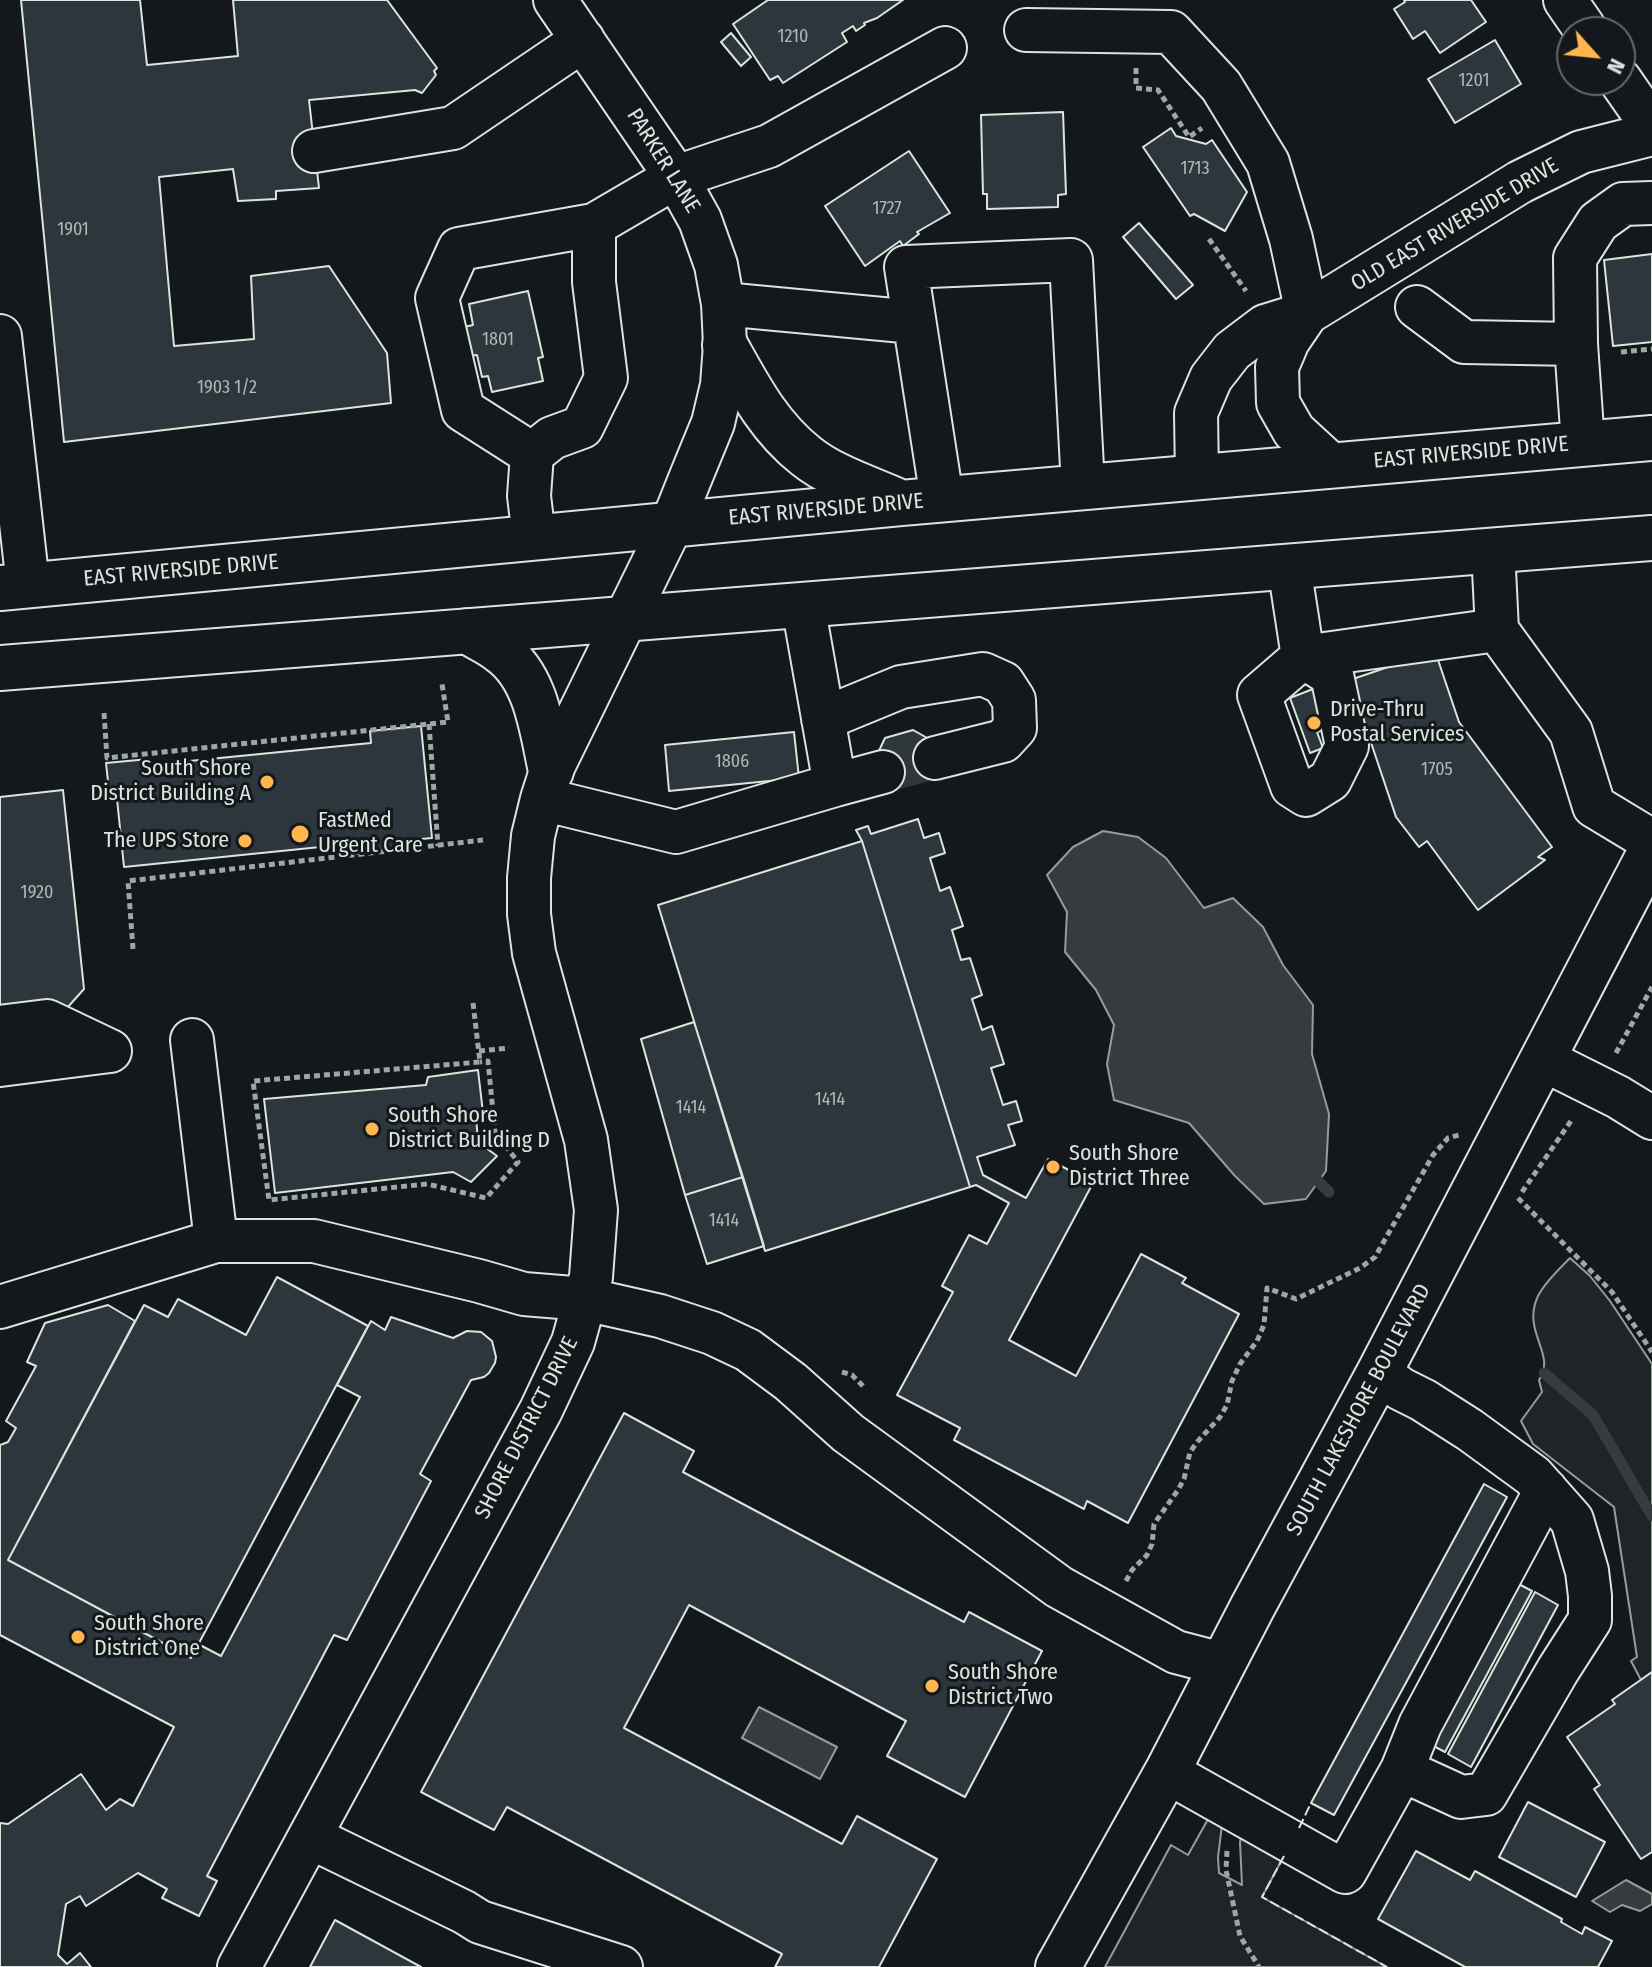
<!DOCTYPE html>
<style>
body{margin:0}
#map{position:relative;width:1652px;height:1967px;overflow:hidden;background:#14181c;font-family:"Fira Sans Condensed",sans-serif}
canvas{display:block}
.north{position:absolute;left:1556px;top:16px;width:80px;height:80px;box-sizing:border-box;background:#14181c;border:2px solid #626a69;border-radius:50%;rotate:117deg;font-size:22px;font-weight:700;line-height:32px;text-align:center;color:#d8e6dc}
.north::after{content:'';display:block;margin:auto;width:28px;height:36px;background:#ffb74d;clip-path:polygon(50% 0,100% 100%,50% 72%,0 100%)}
</style>
<div id="map">
<canvas width="1652" height="1967"></canvas>
<div class="north">N</div>
</div>
<script>
const c = document.querySelector('canvas').getContext('2d');
c.lineJoin = 'round';
function fillPath(path, color) {
  c.fillStyle = color;
  c.fill(path, 'evenodd');
}
function strokePath(path, color, width, dash) {
  c.strokeStyle = color;
  c.lineWidth = width;
  c.lineCap = dash ? 'butt' : 'round';
  c.setLineDash(dash || []);
  c.stroke(path);
}
function write(font, color, halo, rows, align = 'center') {
  c.font = font + ' "Fira Sans Condensed",sans-serif';
  c.lineWidth = 6;
  c.setLineDash([]);
  c.textBaseline = 'middle';
  c.strokeStyle = halo;
  c.fillStyle = color;
  for (const [text, x, y, turn = 0] of rows) {
    c.save();
    c.translate(x, y);
    c.rotate((+turn || 0) * Math.PI / 180);
    c.textAlign = isNaN(turn) ? turn : align;
    if (halo) c.strokeText(text, 0, 0);
    c.fillText(text, 0, 0);
    c.restore();
  }
}
const green = new Path2D(`
 M1570 1258 1590 1276 1610 1301 1652 1364V1672L1641 1680 1631 1661 1637 1657 1614 1507 1533 1444 1521 1421 1542 1392 1539 1380C1557 1354 1521 1332 1538 1296 1545 1282 1559 1269 1570 1258Z
 M1212 1812 1222 1825 1218 1857 1219 1873 1242 1885 1240 1843 1242 1829 1285 1854 1262 1897 1387 1967H1105L1171 1845 1188 1855Z`);
fillPath(green, '#202428');
strokePath(green, '#939e99', 2);
const water = new Path2D(`
 M1103 831 1138 837 1166 858 1204 908 1233 898 1263 927 1283 965 1313 1005 1312 1054 1329 1114 1326 1171 1306 1199 1264 1204 1235 1176 1189 1123 1114 1100 1107 1064 1114 1025 1096 990 1065 952 1067 912 1047 875 1073 847Z
 M759 1707 837 1747 820 1779 742 1738Z
 M1626 1880 1652 1894V1904L1640 1911 1622 1905 1610 1912 1592 1901Z`);
fillPath(water, '#363b3e');
strokePath(water, '#939e99', 2);
strokePath(new Path2D(`
 M1308 1171 1329 1192
 M1544 1373 1593 1415 1652 1516`), '#363b3e', 11);
const building = new Path2D(`
 M21 0H140L147 65 238 56 233 0H387L437 68 434 71 436 75 422 93 415 90 309 100 319 188 276 191V199L238 201 233 169 159 177 174 346 254 339 251 276 329 266 387 353 391 403 64 442Z
 M768 0H903L877 18 864 23 865 25 856 31 853 26 842 33 847 42 783 83 778 76 770 80 733 24Z
 M1404 0H1471L1486 22 1440 53 1425 31 1413 39 1394 9 1405 2Z
 M731 33 751 57 741 66 721 42Z
 M1495 40 1521 84 1455 123 1428 79Z
 M1063 112 1066 194 1058 195V207L987 209V194H983L981 115Z
 M1171 128 1176 136 1206 144 1212 140 1247 192 1225 231 1194 214 1190 216 1143 147Z
 M909 151 950 213 917 232 919 234 903 246 900 241 865 266 825 206Z
 M1139 223 1193 285 1176 299 1123 237Z
 M1652 254V342L1613 346 1604 260Z
 M528 291 543 357 538 358 543 381 492 392 488 376 482 377 477 355 470 356 455 329 473 325 469 304Z
 M1435 651 1459 722 1552 847 1538 857 1545 860 1478 910 1427 841 1419 847 1396 817 1350 680Z
 M1313 689 1327 729 1317 732 1323 748 1310 753 1290 698Z
 M421 726 432 838 400 841 401 849 342 855 340 845 124 867 117 799 110 800 106 763 149 759V765L371 743 370 731Z
 M913 730 929 739 938 765 887 782 877 755 885 738Z
 M794 732 799 778 669 791 665 745Z
 M63 790 84 989 67 1008 0 1015V797Z
 M918 819 924 838 939 833 945 853 930 858 940 891 950 887 963 926 952 930 961 960 970 958 982 995 972 999 982 1030 992 1026 1004 1064 991 1068 1003 1105 1016 1101 1022 1121 1008 1125 1015 1145 977 1157 983 1175 1026 1198 1048 1159 1093 1183 1009 1340 1076 1376 1141 1254 1186 1278 1182 1283 1239 1314 1128 1523 1087 1501 1084 1509 954 1440 960 1428 897 1395 953 1292 942 1286 969 1235 987 1244 1009 1203 976 1185 970 1187 862 841 856 830 868 826 871 834Z
 M862 841 970 1187 765 1251 658 905Z
 M694 1022 743 1177 685 1195 641 1039Z
 M478 1070 483 1113 476 1116 478 1142 497 1156 471 1182 453 1172 275 1193 264 1099 426 1085 428 1077Z
 M743 1177 764 1246 707 1264 685 1195Z
 M277 1277 368 1326 191 1658 8 1560 144 1305 168 1317 178 1299 246 1335Z
 M108 1305 135 1321 8 1560 191 1658 198 1644 221 1656 360 1397 337 1385 371 1321 385 1330 391 1317 453 1338 467 1331 481 1332 492 1341 496 1357 495 1363 489 1373 484 1377 471 1380 420 1474 431 1481 347 1640 334 1635 207 1876 217 1881 199 1916 162 1898 167 1889 138 1873 86 1906 80 1896 66 1904 58 1955 67 1964 80 1953 91 1967H0V1823L8 1824 81 1774 106 1810 120 1799 133 1806 174 1727 0 1635V1445L8 1442 16 1428 6 1421 36 1366 27 1362 45 1323Z
 M624 1413 694 1451 683 1472 964 1622 969 1612 1042 1651 965 1797 887 1756 906 1721 689 1605 624 1728 842 1844 857 1816 937 1859 879 1967H775L782 1954 507 1807 494 1830 421 1792Z
 M1484 1484 1507 1497 1334 1815 1311 1803Z
 M1509 1579 1532 1591 1445 1752 1422 1740Z
 M1535 1592 1558 1605 1471 1767 1448 1754Z
 M1652 1672V1852L1641 1859 1594 1789 1600 1785 1567 1737 1615 1704 1612 1700Z
 M1528 1802 1605 1842 1576 1897 1499 1857Z
 M1416 1851 1470 1880 1475 1871 1562 1919 1561 1922 1582 1934 1585 1927 1612 1941 1598 1967H1465L1378 1919Z
 M335 1920 421 1967H310Z`);
fillPath(building, '#2c363c');
strokePath(building, '#d8e6dc', 2);
strokePath(new Path2D(`
 M883 772 935 758`), '#313739', 42, [42, 21]);
const minor = new Path2D(`
 M1565 0 1587 32
 M1026 30 1171 32 1221 86 1268 163 1291 239 1307 313
 M1620 80 1652 126
 M314 151 453 128 583 40
 M723 304 914 322
 M1417 307 1464 342 1576 344
 M1307 313 1288 341 1277 367 1278 403 1294 431 1331 465
 M0 336 28 585
 M1583 444 1576 344 1575 258 1598 222 1623 204 1652 203
 M532 454 463 410 437 298 459 249 594 225
 M1197 477 1196 413 1211 378 1232 351 1265 326 1307 313 1520 182 1581 152 1652 134
 M942 499 906 267 1071 260 1083 487
 M534 537 529 496 532 454 552 438 582 427 606 378 594 282V225L676 177 769 146 945 48
 M1493 550 1497 630 1571 732 1594 806 1652 841
 M1289 566 1303 657 1259 695 1292 786 1306 795 1330 780 1347 746 1332 675 1303 657
 M1303 657 1497 630
 M823 719 901 687 983 674 1003 683 1014 700 1015 728 1003 741 935 758
 M835 785 883 772
 M542 799 676 832 835 785 803 605
 M0 1027 47 1021 110 1051
 M192 1040 216 1241
 M1544 1060 1618 1097 1652 1118
 M0 1065 110 1051
 M0 1307 216 1241H314L479 1281 524 1294 585 1299 660 1316 712 1333 748 1350 791 1382 848 1433 1059 1587 1176 1652 1222 1664
 M1379 1373 1401 1389 1423 1400 1470 1430 1533 1476 1572 1520 1587 1571 1590 1596V1620L1558 1670 1486 1794 1461 1797 1402 1770
 M1167 1772 1345 1872 1402 1770 1420 1725 1546 1490
 M310 1837 464 1912 480 1922 621 1967
 M239 1967 541 1410 573 1342 585 1299 591 1277 596 1210 586 1140 534 953 529 914V878L533 836 542 799 551 771 672 524 690 479 713 423 722 385 725 345 723 304 716 265 700 220 676 177 555 0`);
const major = new Path2D(`
 M725 345C748 386 768 426 806 456 831 476 865 487 895 500
 M0 588 901 503 1652 438
 M467 631C478 638 490 643 500 651 537 677 542 730 551 771
 M0 668 1652 538
 M1058 1967 1167 1772 1253 1606 1379 1373 1652 849`);
strokePath(minor, '#d8e6dc', 46);
strokePath(major, '#d8e6dc', 48);
strokePath(new Path2D(`
 M1136 68V88L1158 90 1189 137 1202 128
 M1209 239 1246 291
 M1621 352 1652 349
 M104 713 107 758 448 722 442 684
 M429 724 438 846
 M133 949 128 881 483 840
 M473 1003 480 1062 253 1081 269 1200 427 1184 486 1198 518 1162 495 1132 488 1061 480 1062
 M479 1051 509 1048
 M1616 1053 1652 987
 M1522 1192 1573 1118
 M1518 1198 1612 1292 1652 1352
 M842 1372 852 1375 864 1387
 M1126 1581 1132 1570 1147 1555 1152 1544 1154 1524 1178 1490 1184 1479 1190 1452 1198 1441 1220 1417 1227 1405 1232 1381 1240 1364 1257 1341 1264 1325 1267 1288 1296 1299 1360 1268 1375 1257 1433 1155 1448 1138 1459 1135
 M1227 1851 1226 1870 1240 1936 1259 1967`), '#9da8a2', 5, [6, 4]);
strokePath(minor, '#14181c', 42);
strokePath(major, '#14181c', 44);
strokePath(new Path2D(`
 M1299 1828 1311 1803
 M1284 1856 1262 1897 1387 1967`), '#d8e6dc', 2, [10, 4]);
for (const [x, y, r, color] of [
 [1314,723,8,"#ffb74d"],
 [267,782,8,"#ffb74d"],
 [300,834,10,"#ffb74d"],
 [245,841,8,"#ffb74d"],
 [372,1129,8,"#ffb74d"],
 [1053,1167,8,"#ffb74d"],
 [78,1637,8,"#ffb74d"],
 [932,1686,8,"#ffb74d"]
]) {
  const dot = new Path2D();
  dot.arc(x, y, r, 0, 2 * Math.PI);
  c.fillStyle = color;
  c.fill(dot);
  strokePath(dot, '#14181c', 3);
}
write('18px', '#adbab4', null, [
 ["1210",793,37],
 ["1201",1474,81],
 ["1713",1195,169],
 ["1727",887,209],
 ["1901",73,230],
 ["1801",498,340],
 ["1903 1/2",227,388],
 ["1806",732,762],
 ["1705",1437,770],
 ["1920",37,893],
 ["1414",830,1100],
 ["1414",691,1108],
 ["1414",724,1221]
]);
write('22px', '#d8e6dc', '#14181c', [
 ["PARKER LANE",663,161,58],
 ["OLD EAST RIVERSIDE DRIVE",1455,225,-31],
 ["EAST RIVERSIDE DRIVE",1471,453,-5],
 ["EAST RIVERSIDE DRIVE",826,510,-5],
 ["EAST RIVERSIDE DRIVE",181,571,-5],
 ["SOUTH LAKESHORE BOULEVARD",1359,1410,-62],
 ["SHORE DISTRICT DRIVE",527,1428,-63]
]);
write('22px', '#d8e6dc', '#14181c', [
 ["Drive-Thru",1330,710],
 ["Postal Services",1330,735],
 ["South Shore",251,769,"right"],
 ["District Building A",251,794,"right"],
 ["FastMed",318,821],
 ["Urgent Care",318,846],
 ["The UPS Store",229,841,"right"],
 ["South Shore",388,1116],
 ["District Building D",388,1141],
 ["South Shore",1069,1154],
 ["District Three",1069,1179],
 ["South Shore",94,1624],
 ["District One",94,1649],
 ["South Shore",948,1673],
 ["District Two",948,1698]
], 'left');
</script>
